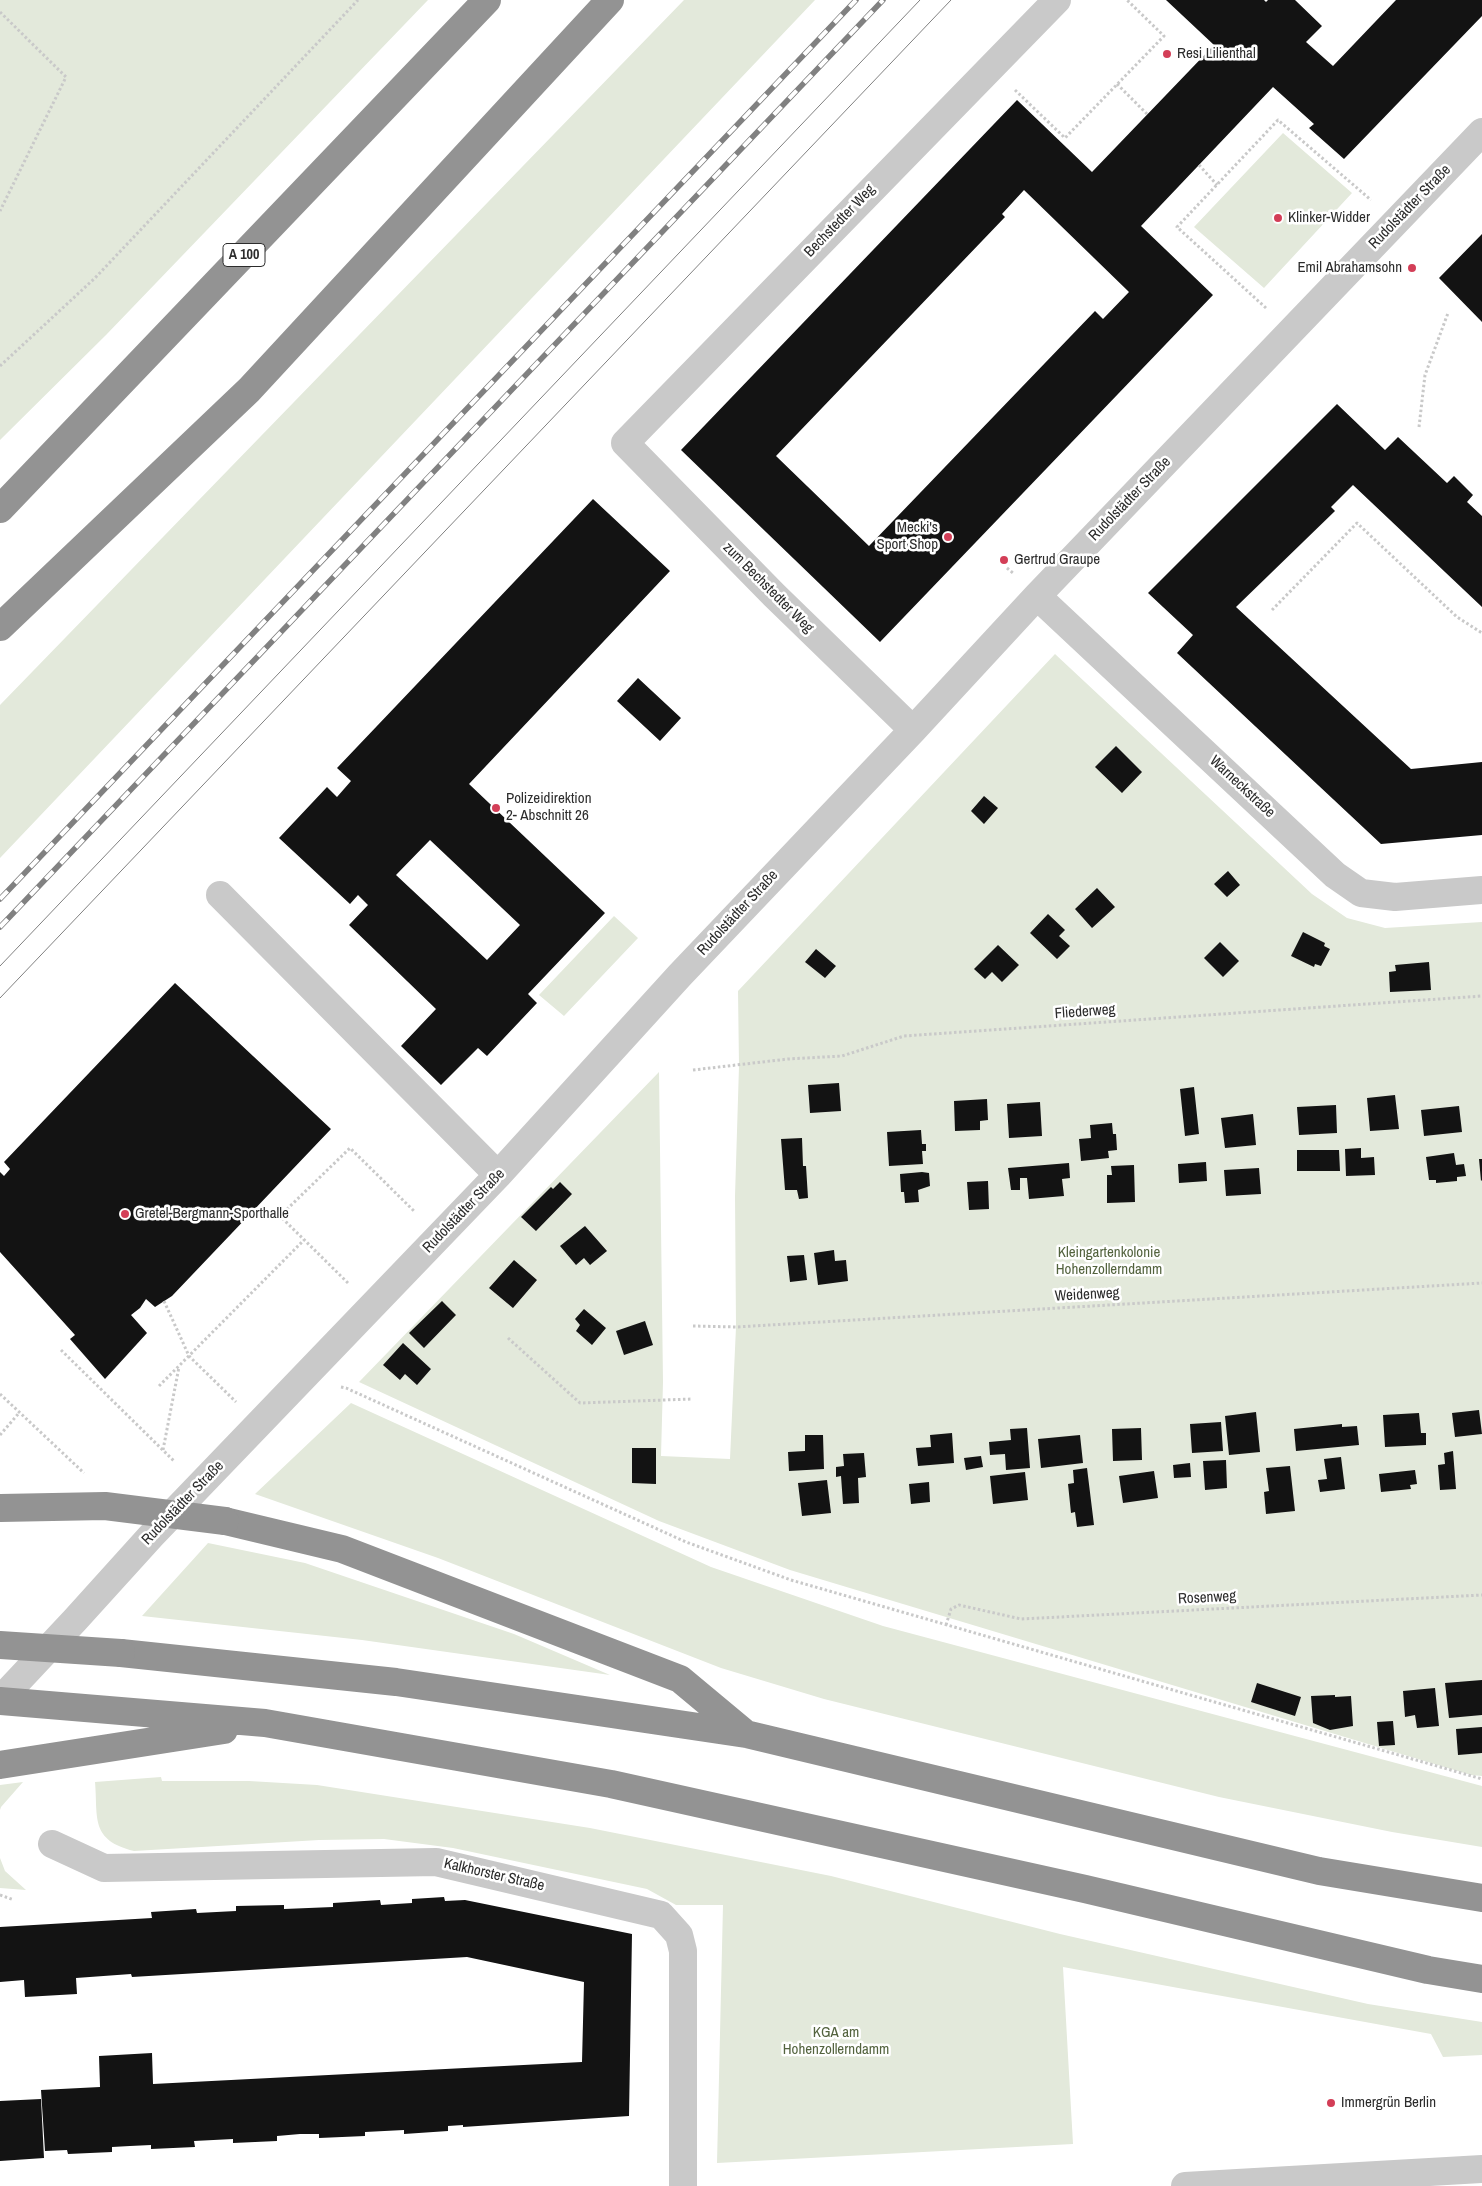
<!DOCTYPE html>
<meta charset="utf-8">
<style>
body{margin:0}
canvas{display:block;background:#fff}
</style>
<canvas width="1482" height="2186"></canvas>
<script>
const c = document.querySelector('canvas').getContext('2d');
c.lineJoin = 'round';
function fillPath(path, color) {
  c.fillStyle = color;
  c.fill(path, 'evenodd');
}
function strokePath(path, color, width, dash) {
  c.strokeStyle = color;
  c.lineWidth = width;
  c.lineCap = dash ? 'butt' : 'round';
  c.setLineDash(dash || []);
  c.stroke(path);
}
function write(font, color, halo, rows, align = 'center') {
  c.font = font + ' "Archivo Narrow",sans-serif';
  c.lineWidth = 5;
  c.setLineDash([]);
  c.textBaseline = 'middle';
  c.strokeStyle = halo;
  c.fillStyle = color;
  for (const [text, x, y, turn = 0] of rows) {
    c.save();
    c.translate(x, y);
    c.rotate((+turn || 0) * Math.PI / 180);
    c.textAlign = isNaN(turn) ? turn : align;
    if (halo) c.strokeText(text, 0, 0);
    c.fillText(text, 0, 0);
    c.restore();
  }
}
fillPath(new Path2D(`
 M0 0H428L106 335 0 440Z
 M684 0H815L0 858V705Z
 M1283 133 1352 193 1264 288 1194 227Z
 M1055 654 1312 894 1347 918 1385 928 1482 922V1776L1471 1775 790 1570 659 1521 359 1382 659 1072 663 1382 661 1456 730 1459 736 1327 735 1196 739 1066 738 991Z
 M614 916 638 938 564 1016 539 995Z
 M351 1403 711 1567 883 1626 1482 1786V1847L1392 1832 1219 1797 824 1699 721 1668 438 1558 255 1494Z
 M208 1543 305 1563 514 1634 610 1675 362 1640 142 1616Z
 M161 1777 162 1781H249L317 1785 590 1828 831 1876 1060 1934 1368 2004 1482 2022V2055L1443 2057 1431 2034 1063 1967 1073 2144 717 2163 723 1905H676L647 1889 453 1848 384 1839 319 1840 134 1851C90 1840 98 1818 95 1782Z
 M23 1782 1 1807 0 1810V1785Z
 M0 1858 5 1871 26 1890 0 1888Z`), '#e3e9db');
fillPath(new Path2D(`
 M1166 0H1264L1266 2 1268 0H1295L1322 26 1306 42 1333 66 1396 0H1482V16L1344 159 1309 128 1314 124 1273 87 1141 226 1213 295 880 642 681 450 1017 100 1092 172 1214 45ZM1024 190 1129 292 1103 319 1095 311 869 546 776 456 1005 217 1002 214Z
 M1482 234V322L1439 278Z
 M1337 404 1385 450 1398 437 1447 483 1454 476 1473 495 1467 502 1482 516V607L1353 485 1331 507 1335 511 1236 607 1411 769 1482 762V835L1381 844 1177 653 1193 635 1148 593Z
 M593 499 670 571 469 784 605 913 528 994 537 1003 487 1056 478 1048 441 1085 401 1046 436 1009 349 925 368 905 358 895 350 904 279 838 327 787 337 797 351 781 337 768ZM430 840 520 925 487 960 396 875Z
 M638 678 681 718 660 741 617 701Z
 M1116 746 1142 772 1122 793 1095 767Z
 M984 796 998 808 984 824 971 811Z
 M1228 871 1240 885 1227 897 1214 884Z
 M1097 888 1115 907 1092 928 1075 909Z
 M1048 914 1065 930 1059 936 1070 946 1057 959 1030 933Z
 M1303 932 1325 943 1324 946 1330 949 1321 966 1315 964 1314 967 1291 956Z
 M1220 942 1239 961 1223 977 1204 958Z
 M998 945 1019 965 1002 982 992 972 985 979 974 969Z
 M816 949 836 966 825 978 805 962Z
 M1429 962 1431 990 1390 992 1389 972 1396 971 1395 965Z
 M175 983 331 1129 172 1296 155 1307 146 1299 140 1308 131 1315 147 1333 105 1379 70 1339 75 1335 0 1252V1172L4 1176 10 1169 4 1162Z
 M839 1083 841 1111 810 1113 808 1085Z
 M1194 1087 1199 1134 1185 1136 1180 1089Z
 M1395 1095 1399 1129 1370 1131 1367 1098Z
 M987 1099 988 1120 980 1121V1130L955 1131 954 1101Z
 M1040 1102 1042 1136 1009 1138 1007 1104Z
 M1336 1105 1337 1133 1299 1135 1297 1107Z
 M1459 1106 1462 1132 1424 1136 1421 1110Z
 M1253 1114 1256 1145 1225 1148 1221 1118Z
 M1112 1123 1113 1134H1116L1117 1150 1108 1151 1109 1158 1081 1161 1079 1139 1091 1138 1090 1125Z
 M921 1130 922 1144H926V1151H922L923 1164 889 1166 887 1132Z
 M802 1138 803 1166H806L808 1198 799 1199 797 1190H785L781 1139Z
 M1361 1148V1158L1374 1157 1375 1175 1346 1176 1345 1149Z
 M1297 1150H1339L1340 1171H1297Z
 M1454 1153 1456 1165 1464 1164 1466 1176 1457 1177V1181L1436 1183V1180H1429L1426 1157Z
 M1479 1159H1482V1180L1481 1181Z
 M1206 1162 1207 1181 1179 1183 1178 1164Z
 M1069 1163 1070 1178 1062 1179 1064 1196 1029 1199 1027 1178H1020V1190H1011L1008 1168Z
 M1134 1165 1135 1202 1107 1203V1175H1112L1111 1166Z
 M1259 1168 1261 1194 1226 1196 1224 1170Z
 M922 1172 929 1173 930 1186 918 1190 919 1202 905 1203 904 1192H901L900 1174Z
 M988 1181 989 1209 969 1210 967 1182Z
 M560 1182 572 1194 536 1231 521 1217 551 1187 553 1189Z
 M585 1226 607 1251 590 1265 584 1258 576 1265 560 1246Z
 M834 1250 835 1261 846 1260 848 1281 818 1285 814 1253Z
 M804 1255 807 1280 790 1282 787 1256Z
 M514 1260 537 1280 513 1308 489 1288Z
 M442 1301 456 1315 424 1348 409 1333Z
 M584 1309 606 1328 592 1345 576 1331 580 1325 575 1319Z
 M645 1321 653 1345 624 1355 616 1331Z
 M403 1343 431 1369 417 1385 405 1374 400 1380 383 1365Z
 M1479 1410 1482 1434 1455 1437 1452 1413Z
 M1256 1412 1260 1452 1229 1455 1225 1416Z
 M1419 1413 1421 1433H1426V1445L1385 1447 1383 1415Z
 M1221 1422 1223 1451 1192 1453 1190 1424Z
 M1342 1424V1427L1357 1426 1359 1445 1296 1451 1294 1429Z
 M1027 1428 1030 1468 1006 1470 1005 1454 990 1455 989 1442 1011 1440 1010 1429Z
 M1141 1428 1142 1460 1113 1461 1112 1429Z
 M952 1433 954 1463 918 1466 916 1448 931 1447 930 1435Z
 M805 1435H823L824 1469 789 1471 788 1452 805 1451Z
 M1080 1435 1083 1463 1041 1468 1038 1439Z
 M632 1448H656V1484L632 1483Z
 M1453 1451 1456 1489 1440 1490 1438 1465 1445 1464 1444 1453Z
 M864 1453 866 1477 858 1478 859 1503 843 1504 841 1476 836 1477V1467L844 1466 843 1454Z
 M981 1456 983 1467 966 1470 964 1458Z
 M1341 1457 1345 1489 1320 1492 1318 1480 1327 1479 1324 1459Z
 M1226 1460 1227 1488 1205 1490 1203 1461Z
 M1190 1463 1191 1477 1174 1478 1173 1465Z
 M1290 1466 1295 1511 1266 1514 1264 1492 1269 1491 1266 1468Z
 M1087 1468 1094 1525 1077 1527 1075 1512 1071 1513 1068 1484 1074 1483 1073 1470Z
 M1415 1470 1417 1484 1410 1485 1411 1489 1381 1492 1379 1474Z
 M1154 1471 1158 1498 1123 1503 1119 1476Z
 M1025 1472 1028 1500 993 1504 990 1476Z
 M827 1480 831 1513 802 1516 798 1483Z
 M929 1482 930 1502 911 1504 909 1484Z
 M1482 1680V1715L1449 1718 1445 1683Z
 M1257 1683 1301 1697 1295 1716 1251 1702Z
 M1435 1688 1439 1726 1417 1728 1415 1715 1405 1717 1403 1691Z
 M1335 1695V1697L1351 1696 1353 1726 1330 1730 1313 1723 1311 1696Z
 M1393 1721 1395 1745 1379 1746 1377 1722Z
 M1482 1727V1753L1458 1755 1456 1729Z
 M444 1897 445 1901 465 1900 632 1934 629 2116 463 2127V2125L448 2126V2131L404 2134V2130L365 2132V2136L319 2138V2134H300L277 2136V2141L233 2143V2139L194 2141 195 2147 151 2149V2145L130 2146 112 2147V2152L68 2154 67 2150 45 2151 41 2090 100 2087 99 2056 152 2053 153 2084 582 2062 584 1982 467 1957 132 1977 131 1974 76 1978 77 1994 25 1997 24 1980 0 1982V1927L152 1918 151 1912 196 1909 197 1913 236 1911V1906L284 1905V1909L333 1907V1903L380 1900 381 1905 396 1904 412 1903V1899Z
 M41 2099 44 2158 0 2161V2101Z`), '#131313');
strokePath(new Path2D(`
 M0 12 66 77 0 211
 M1117 84 1147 114
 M1015 90 1065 138 1164 36 1127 0
 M1199 165 1217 185
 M1266 308 1177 227 1278 120 1371 200
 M0 366 95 278 358 0
 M1419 427 1425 375 1448 313
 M1007 568 1013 573
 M1272 610 1357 523 1457 617 1482 633
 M693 1070 788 1059 842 1056 904 1036 1482 996
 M348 1283 280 1216 350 1148 414 1211
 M164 1301 189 1356 236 1402
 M693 1326 736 1327 1482 1283
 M508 1338 580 1403 692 1399
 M61 1350 175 1462
 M159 1386 304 1240
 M341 1387 346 1388 686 1542 791 1580 1482 1779
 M0 1394 84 1473
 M0 1435 19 1413
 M163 1450 179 1367
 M946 1625 951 1609 959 1605 1021 1619 1482 1595
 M0 1895 14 1900`), '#c9c9c9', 3, [2.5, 2.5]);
strokePath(new Path2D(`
 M1037 596 1335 875 1361 893 1395 897 1482 890
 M913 730 774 595 625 443 1057 0
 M220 895 498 1175
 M0 1700 75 1620 151 1536 498 1175 680 975 913 730 1037 596 1482 132
 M52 1844 104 1868 436 1862 661 1915 679 1935 683 1951V2186
 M1185 2186 1482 2169`), '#c9c9c9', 28);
strokePath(new Path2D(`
 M0 509 487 0
 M0 627 249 390 610 0
 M225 1521 342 1549 680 1679 746 1734
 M121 1653 396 1682 746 1734 1319 1871 1482 1898
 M0 1701 265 1723 611 1784 1085 1889 1428 1970 1482 1979
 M0 1765 224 1730`), '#939393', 28);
strokePath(new Path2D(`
 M0 966 920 0
 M0 998 951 0`), '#818181', 1);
const rail = new Path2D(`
 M0 899 856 0
 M0 927 883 0`);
strokePath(rail, '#818181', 5.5);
strokePath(rail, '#fff', 4, [11]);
strokePath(new Path2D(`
 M0 1508 105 1506 225 1521
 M0 1645 121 1653`), '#939393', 28);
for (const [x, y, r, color] of [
 [1167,54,5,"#d33e57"],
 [1278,218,5,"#d33e57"],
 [1412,268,5,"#d33e57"],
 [948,537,5,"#d33e57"],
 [1004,560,5,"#d33e57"],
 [496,808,5,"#d33e57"],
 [125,1214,5,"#d33e57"],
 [1331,2103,5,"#d33e57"]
]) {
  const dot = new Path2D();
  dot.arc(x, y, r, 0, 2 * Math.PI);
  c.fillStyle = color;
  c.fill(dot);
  strokePath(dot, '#fff', 2);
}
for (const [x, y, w] of [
 [244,255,42]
]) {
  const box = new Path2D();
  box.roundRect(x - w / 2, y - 11.5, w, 23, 4);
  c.fillStyle = '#fff';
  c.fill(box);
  strokePath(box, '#2c2c2c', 1);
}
write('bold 14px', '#2c2c2c', null, [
 ["A 100",244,255]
]);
write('15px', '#2c2c2c', '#fff', [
 ["Resi Lilienthal",1177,54],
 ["Klinker-Widder",1288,218],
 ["Emil Abrahamsohn",1402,268,"right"],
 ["Mecki's",938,528,"right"],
 ["Sport Shop",938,545,"right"],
 ["Gertrud Graupe",1014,560],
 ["Polizeidirektion",506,799],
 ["2- Abschnitt 26",506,816],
 ["Gretel-Bergmann-Sporthalle",135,1214],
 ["Immergrün Berlin",1341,2103]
], 'left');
write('15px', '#2c2c2c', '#fff', [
 ["Rudolstädter Straße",1410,207,-46],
 ["Bechstedter Weg",840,221,-46],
 ["Rudolstädter Straße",1130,499,-46],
 ["zum Bechstedter Weg",768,588,45],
 ["Warneckstraße",1242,787,43],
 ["Rudolstädter Straße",738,913,-47],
 ["Fliederweg",1085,1012,-4],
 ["Rudolstädter Straße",464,1211,-46],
 ["Weidenweg",1087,1295,-3],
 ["Rudolstädter Straße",183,1503,-46],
 ["Rosenweg",1207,1598,-3],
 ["Kalkhorster Straße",494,1875,13]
]);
write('15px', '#53633e', '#fff', [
 ["Kleingartenkolonie",1109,1253],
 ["Hohenzollerndamm",1109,1270],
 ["KGA am",836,2033],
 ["Hohenzollerndamm",836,2050]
]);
</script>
